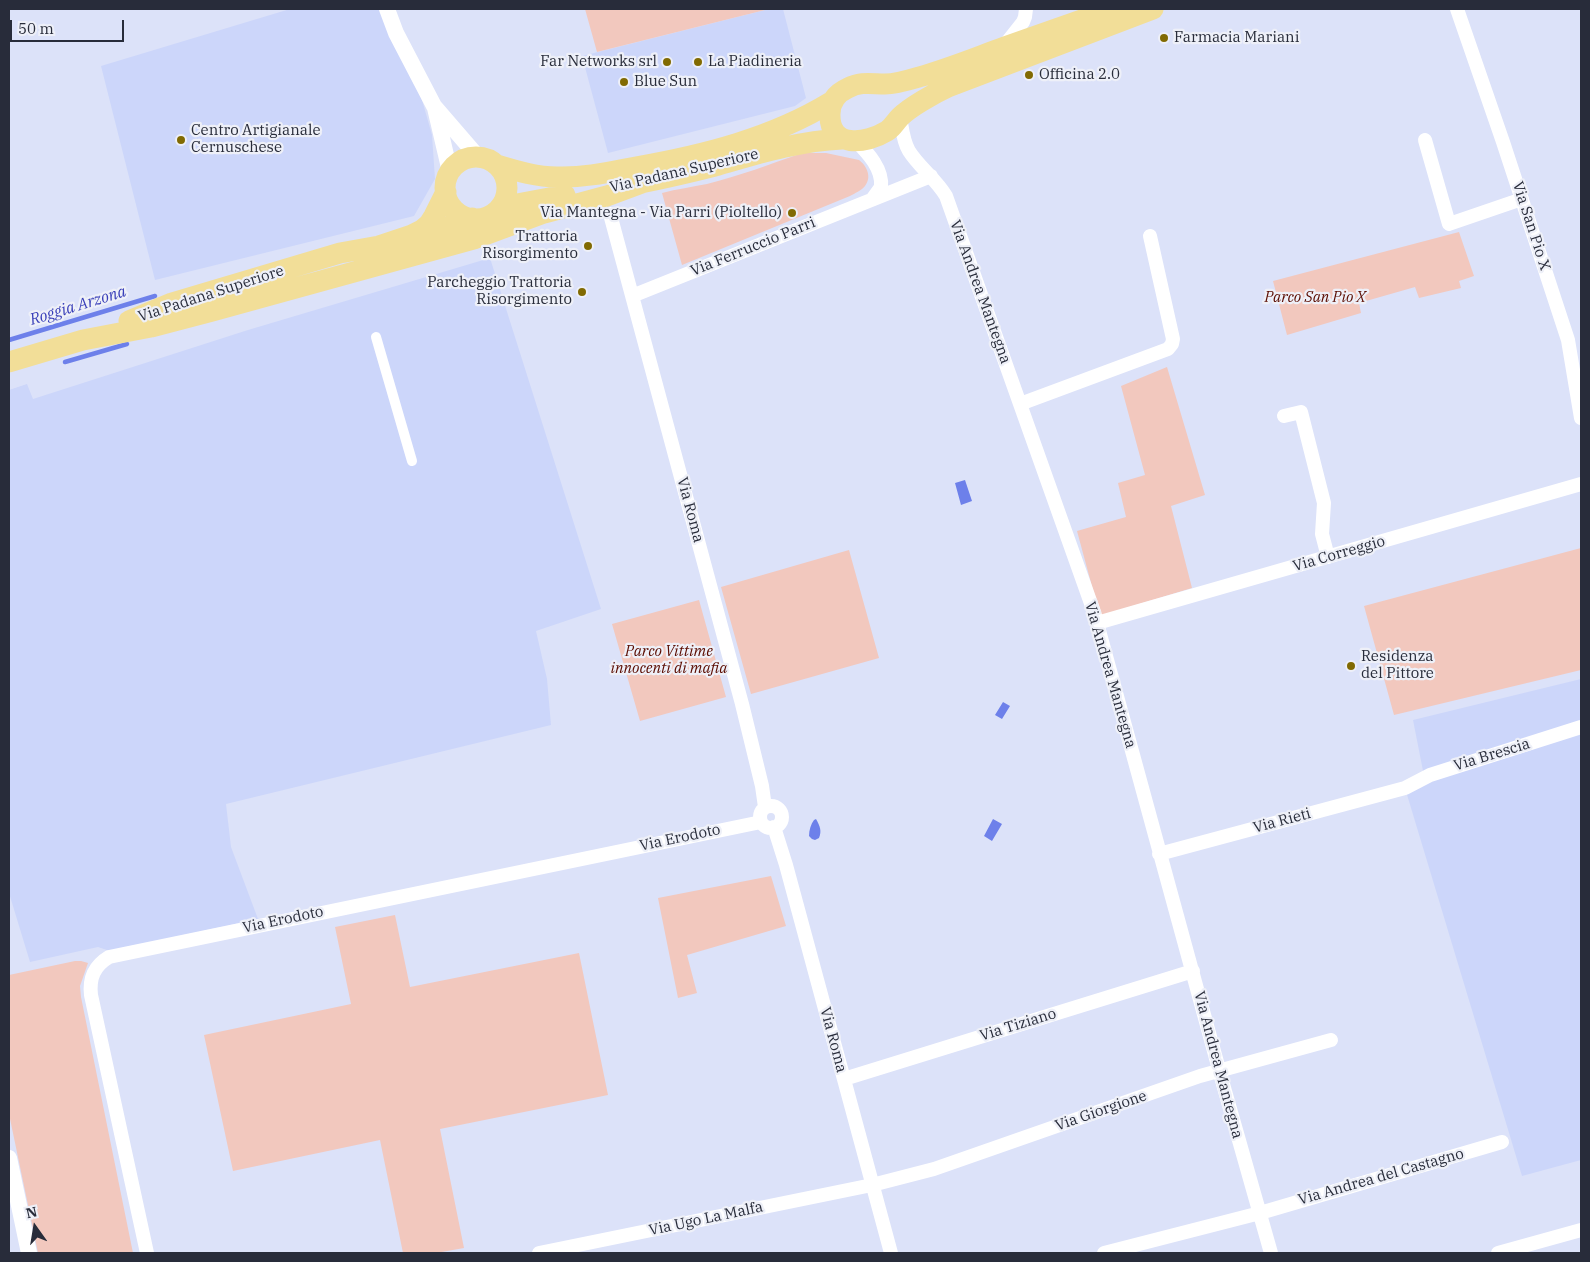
<!DOCTYPE html>
<style>
body{margin:0}
#map{position:relative;width:1590px;height:1262px;overflow:hidden;background:#dce2f9;font-family:"IBM Plex Serif",serif}
canvas{display:block}
.frame{position:absolute;inset:0;border:10px solid #282c3a;pointer-events:none}
.north{position:absolute;left:10px;top:1202px;width:50px;height:50px;-webkit-text-stroke:4px #eef0f8;paint-order:stroke;rotate:347deg;font-size:14px;font-weight:700;line-height:20px;text-align:center;color:#282c3a}
.north::after{content:'';display:block;margin:auto;width:18px;height:22px;background:#282c3a;clip-path:polygon(50% 0,100% 100%,50% 72%,0 100%)}
.scale{position:absolute;left:10px;top:20px;width:114px;height:22px;box-sizing:border-box;border:2px solid #282c3a;border-top:0;padding-left:6px;font-size:15px;line-height:18px;white-space:nowrap;color:#282c3a;-webkit-text-stroke:4px #eef0f8;paint-order:stroke}
</style>
<div id="map">
<canvas width="1590" height="1262"></canvas>
<div class="frame"></div>
<div class="north">N</div>
<div class="scale">50 m</div>
</div>
<script>
const c = document.querySelector('canvas').getContext('2d');
c.lineJoin = 'round';
function fillPath(path, color) {
  c.fillStyle = color;
  c.fill(path, 'evenodd');
}
function strokePath(path, color, width, dash) {
  c.strokeStyle = color;
  c.lineWidth = width;
  c.lineCap = dash ? 'butt' : 'round';
  c.setLineDash(dash || []);
  c.stroke(path);
}
function write(font, color, halo, rows, align = 'center') {
  c.font = font + ' "IBM Plex Serif",serif';
  c.lineWidth = 4.5;
  c.setLineDash([]);
  c.textBaseline = 'middle';
  c.strokeStyle = halo;
  c.fillStyle = color;
  for (const [text, x, y, turn = 0] of rows) {
    c.save();
    c.translate(x, y);
    c.rotate((+turn || 0) * Math.PI / 180);
    c.textAlign = isNaN(turn) ? turn : align;
    if (halo) c.strokeText(text, 0, 0);
    c.fillText(text, 0, 0);
    c.restore();
  }
}
fillPath(new Path2D(`
 M290 9H383L422 100 432 135 435 179 414 216 155 280 101 66Z
 M769 9H783L806 98 795 106 608 153 582 56Z
 M490 258 601 609 536 631 547 679 551 725 226 804 231 847 258 919 110 951 98 947 30 962 9 893V390L27 384 33 399 248 330Z
 M1581 679V1160L1522 1176 1405 788 1425 781 1413 720Z`), '#ccd6fa');
fillPath(new Path2D(`
 M585 9H769L597 52Z
 M802 153H826L859 160C867 166 872 177 865 186 861 191 855 193 850 196L682 265 662 193C677 189 692 187 707 184 739 176 771 164 802 153Z
 M1459 232 1474 276 1459 281 1461 288 1419 298 1415 287 1359 303 1361 313 1287 335 1273 281Z
 M1167 367 1205 495 1171 506 1192 588 1100 616 1077 531 1126 517 1118 483 1145 475 1121 386Z
 M1581 548V670L1394 715 1364 606Z
 M849 550 879 658 751 694 721 587Z
 M699 600 726 697 640 721 612 624Z
 M771 876 786 926 687 955 697 993 678 998 658 898Z
 M395 915 410 987 579 953 608 1095 440 1129 464 1248 436 1253H403L380 1140 233 1171 204 1035 351 1004 335 927Z
 M75 961H81L88 963 80 986 81 997 133 1253H38L9 1114V975Z`), '#f2c8be');
fillPath(new Path2D(`
 M965 480 972 501 961 505 955 483Z
 M1003 702 1010 706 1002 719 995 715Z
 M816 819C820 826 822 831 819 838L815 840 812 839 809 836C809 830 811 824 814 820Z
 M993 819 1002 824 992 841 984 836Z`), '#6d80ea');
strokePath(new Path2D(`
 M9 340 155 296
 M65 362 127 344`), '#6d80ea', 4.5);
strokePath(new Path2D(`
 M376 337 412 461`), '#fff', 10);
strokePath(new Path2D(`
 M1457 9 1503 142 1568 340 1581 418
 M1004 46 1023 22 1025 17 1026 9
 M900 117C902 128 903 141 909 151 919 167 936 179 946 196L1094 612 1223 1084 1271 1253
 M1425 140 1449 224 1522 199
 M856 141C868 153 883 169 881 187L873 198
 M610 214 742 704 762 786 765 807
 M632 296 931 176
 M1020 404 1168 349 1172 344 1173 339 1150 236
 M1284 416 1301 412 1324 503 1322 534 1328 557
 M1097 623 1581 484
 M760 817a11 11 0 1 1 22 0a11 11 0 1 1-22 0Z
 M774 827 786 865 891 1253
 M1159 854 1405 788 1430 775 1581 727
 M844 1079 1193 971
 M147 1253 91 995C89 978 94 966 109 957L761 822
 M539 1253 872 1185 934 1169 1200 1076 1331 1040
 M1104 1253 1260 1213 1502 1142
 M1498 1253 1581 1230`), '#fff', 14);
strokePath(new Path2D(`
 M387 9 396 33 434 106 478 157
 M435 108 450 172
 M9 1158 29 1253`), '#fff', 16);
strokePath(new Path2D(`
 M1113 9C1077 22 1041 34 1005 47 977 57 948 69 919 77 909 80 896 84 885 84 872 84 861 81 848 88 837 93 830 101 830 114 829 149 866 144 887 131 893 127 895 122 900 117 910 107 935 93 948 87L1153 9
 M445 188a31 31 0 1 1 62 0a31 31 0 1 1-62 0Z
 M497 165C517 171 536 177 557 177 584 178 610 172 636 167 704 155 772 138 831 102
 M629 185C658 180 687 173 715 166 757 154 798 141 842 139
 M497 211 517 204 565 195
 M417 245 454 224 472 218
 M129 321 172 303 246 281 340 253 379 246 412 235 422 230 429 224 434 216 446 192
 M9 362 83 340 151 327 212 311 474 239 544 213 607 196 642 183`), '#f2de98', 21);
for (const [x, y, r, color] of [
 [1164,38,5,"#816a02"],
 [667,62,5,"#816a02"],
 [698,62,5,"#816a02"],
 [1029,75,5,"#816a02"],
 [624,82,5,"#816a02"],
 [181,140,5,"#816a02"],
 [792,213,5,"#816a02"],
 [588,246,5,"#816a02"],
 [582,292,5,"#816a02"],
 [1351,666,5,"#816a02"]
]) {
  const dot = new Path2D();
  dot.arc(x, y, r, 0, 2 * Math.PI);
  c.fillStyle = color;
  c.fill(dot);
  strokePath(dot, '#eef0f8', 2);
}
write('15px', '#282c3a', '#eef0f8', [
 ["Farmacia Mariani",1174,38],
 ["Far Networks srl",657,62,"right"],
 ["La Piadineria",708,62],
 ["Officina 2.0",1039,75],
 ["Blue Sun",634,82],
 ["Centro Artigianale",191,131],
 ["Cernuschese",191,148],
 ["Via Mantegna - Via Parri (Pioltello)",782,213,"right"],
 ["Trattoria",578,237,"right"],
 ["Risorgimento",578,254,"right"],
 ["Parcheggio Trattoria",572,283,"right"],
 ["Risorgimento",572,300,"right"],
 ["Residenza",1361,657],
 ["del Pittore",1361,674]
], 'left');
write('15px', '#282c3a', '#eef0f8', [
 ["Via Padana Superiore",684,171,-13],
 ["Via San Pio X",1531,226,72],
 ["Via Ferruccio Parri",753,247,-22],
 ["Via Andrea Mantegna",980,292,70],
 ["Via Padana Superiore",211,294,-18],
 ["Via Roma",690,510,75],
 ["Via Correggio",1339,554,-16],
 ["Via Andrea Mantegna",1110,675,74],
 ["Via Brescia",1492,755,-17],
 ["Via Rieti",1282,821,-15],
 ["Via Erodoto",680,838,-12],
 ["Via Erodoto",283,920,-12],
 ["Via Tiziano",1018,1025,-17],
 ["Via Roma",833,1040,75],
 ["Via Andrea Mantegna",1218,1065,75],
 ["Via Giorgione",1101,1111,-19],
 ["Via Andrea del Castagno",1381,1177,-16],
 ["Via Ugo La Malfa",706,1219,-12]
]);
write('italic 15px', '#5b0c00', '#eef0f8', [
 ["Parco San Pio X",1315,298],
 ["Parco Vittime",669,652],
 ["innocenti di mafia",669,669]
]);
write('italic 16px', '#373db8', '#eef0f8', [
 ["Roggia Arzona",78,306,-17]
]);
</script>
